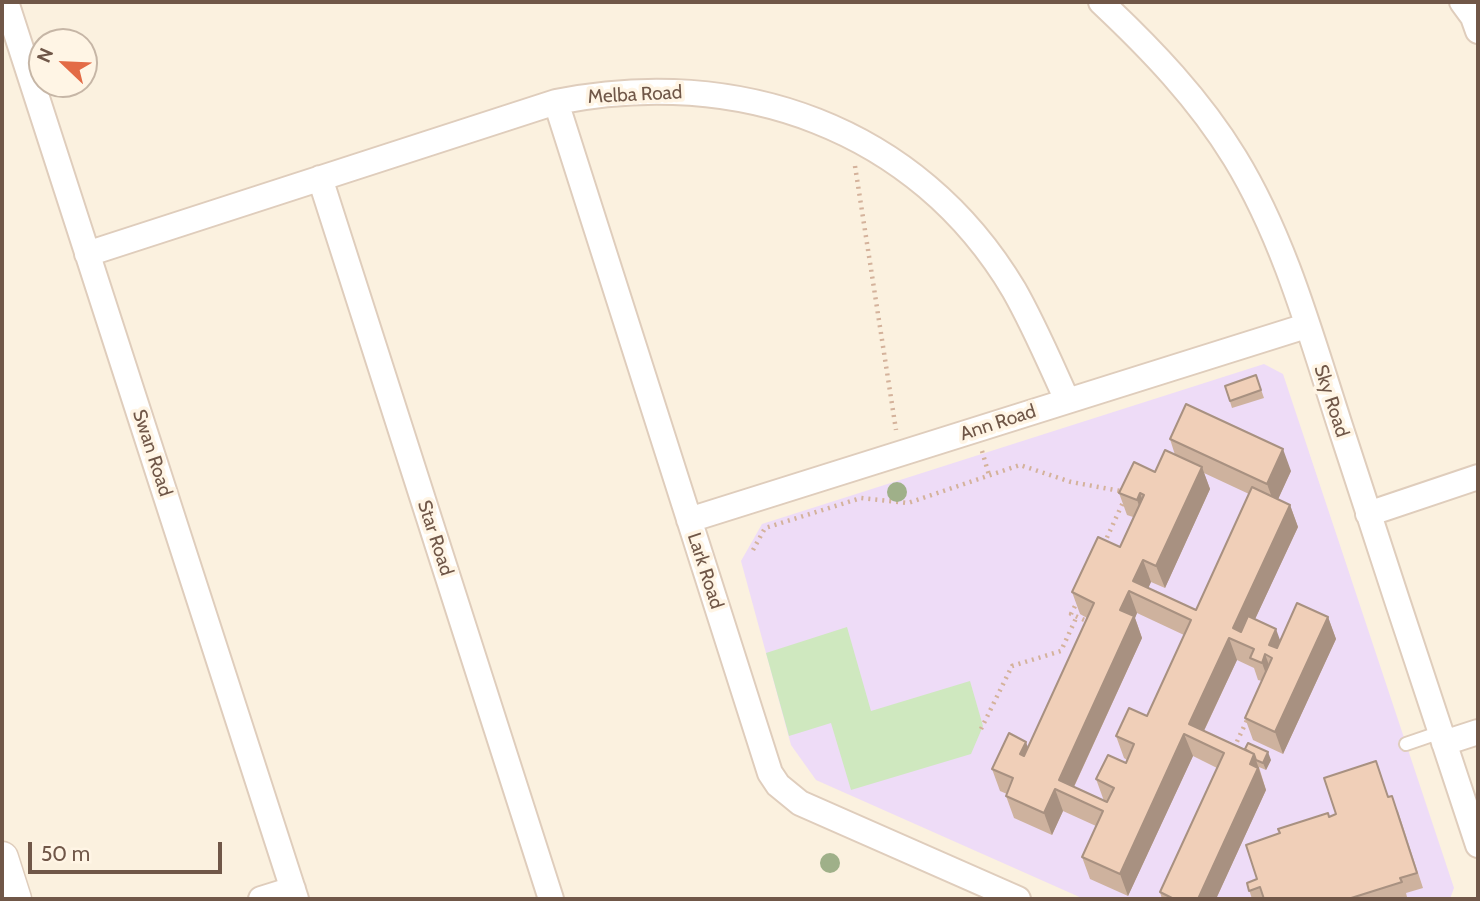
<!DOCTYPE html>
<style>
body{margin:0}
#map{position:relative;width:1480px;height:901px;overflow:hidden;background:#fbf1df;font-family:Cabin,sans-serif}
canvas{display:block}
.frame{position:absolute;inset:0;border:4px solid #705748;pointer-events:none}
.north{position:absolute;left:28px;top:28px;width:70px;height:70px;box-sizing:border-box;background:#fff5e5;border:2px solid #c6b6a6;border-radius:50%;rotate:293deg;font-size:19px;font-weight:700;line-height:28px;text-align:center;color:#705748}
.north::after{content:'';display:block;margin:auto;width:24px;height:32px;background:#e36b46;clip-path:polygon(50% 0,100% 100%,50% 72%,0 100%)}
.scale{position:absolute;left:28px;top:842px;width:194px;height:32px;box-sizing:border-box;border:4px solid #705748;border-top:0;padding-left:9px;font-size:21px;line-height:24px;white-space:nowrap;color:#705748;-webkit-text-stroke:5px #fff5e5;paint-order:stroke}
</style>
<div id="map">
<canvas width="1480" height="901"></canvas>
<div class="frame"></div>
<div class="north">N</div>
<div class="scale">50 m</div>
</div>
<script>
const c = document.querySelector('canvas').getContext('2d');
c.lineJoin = 'round';
function fillPath(path, color) {
  c.fillStyle = color;
  c.fill(path, 'evenodd');
}
function strokePath(path, color, width, dash) {
  c.strokeStyle = color;
  c.lineWidth = width;
  c.lineCap = dash ? 'butt' : 'round';
  c.setLineDash(dash || []);
  c.stroke(path);
}
function write(font, color, halo, rows, align = 'center') {
  c.font = font + ' Cabin,sans-serif';
  c.lineWidth = 7;
  c.setLineDash([]);
  c.textBaseline = 'middle';
  c.strokeStyle = halo;
  c.fillStyle = color;
  for (const [text, x, y, turn = 0] of rows) {
    c.save();
    c.translate(x, y);
    c.rotate((+turn || 0) * Math.PI / 180);
    c.textAlign = isNaN(turn) ? turn : align;
    if (halo) c.strokeText(text, 0, 0);
    c.fillText(text, 0, 0);
    c.restore();
  }
}
fillPath(new Path2D(`
 M1264 364 1283 374 1454 888 1450 899H1084L816 780 791 745 741 561 762 524Z`), '#eedcf7');
fillPath(new Path2D(`
 M847 627 871 711 970 681 983 726 971 754 851 790 831 723 789 736 766 653Z`), '#cfe8bf');
const service = new Path2D(`
 M1406 744 1441 732`);
const minor = new Path2D(`
 M1101 2C1151 49 1199 99 1235 158 1287 243 1313 344 1344 438 1388 574 1433 709 1478 845
 M1462 2 1473 17 1478 31
 M8 8 296 899
 M556 102 770 773 778 785 800 803 1018 899
 M320 178 551 899
 M87 254 556 102C737 65 917 127 1014 290 1034 325 1050 363 1067 400
 M1368 514 1478 477
 M689 520 1306 326
 M1444 743 1478 732
 M261 899 293 889`);
const tertiary = new Path2D(`
 M2 858 15 899`);
strokePath(service, '#dfcdbc', 16);
strokePath(minor, '#dfcdbc', 28);
strokePath(tertiary, '#dfcdbc', 35);
strokePath(new Path2D(`
 M855 166 896 430
 M982 451 989 475
 M1104 544 1125 498
 M753 550 765 528 861 498 908 503 1020 465 1071 482 1126 492
 M1078 600 1071 614 1091 623
 M981 729 1012 666 1061 651 1077 616
 M1234 748 1248 718`), '#d4b29b', 4.5, [2, 5]);
strokePath(service, '#fff', 12);
strokePath(minor, '#fff', 24);
strokePath(tertiary, '#fff', 32);
c.fillStyle = '#9fb089';
for (const [x, y] of [
 [897,492],
 [830,863]
]) {
  c.beginPath();
  c.arc(x, y, 10, 0, 2 * Math.PI);
  c.fill();
}
fillPath(new Path2D(`
 M1256 375 1264 398 1232 408 1225 386Z
 M1170 439 1291 471 1278 499 1290 505 1298 527 1255 619 1280 640 1328 617 1336 639 1283 754 1253 740 1245 718 1262 681 1258 680 1254 668 1237 660 1204 731 1245 749 1271 760 1266 770 1259 767 1266 790 1216 899H1162L1160 892 1217 768 1193 756 1128 896 1090 879 1082 857 1096 826 1063 811 1052 835 1014 818 1006 796 1007 794 1000 791 992 769 1028 747 1087 618 1080 614 1072 592 1120 547 1133 517 1127 515 1119 493 1155 472 1175 455ZM1204 473 1249 494 1196 610 1148 588 1151 582 1165 588 1210 489ZM1137 613 1184 635 1147 716 1116 736 1124 758 1127 760 1126 763 1096 779 1104 801 1074 787 1142 638 1135 618Z
 M1389 797 1398 811 1423 888 1406 893 1407 897 1399 899H1252L1247 883 1257 879 1329 817Z`), '#ceb29e');
fillPath(new Path2D(`
 M1283 449 1291 471 1275 506 1267 484Z
 M1202 467 1210 489 1165 588 1156 566Z
 M1140 493 1148 515 1145 522 1137 500Z
 M1290 505 1298 527 1243 645 1233 628Z
 M1143 560 1151 582 1144 598 1133 581Z
 M1129 591 1137 613 1135 618 1142 638 1070 795 1059 780 1120 610Z
 M1328 617 1336 639 1283 754 1275 732Z
 M1276 629 1284 651 1269 645Z
 M1229 638 1237 660 1199 741 1189 724Z
 M1265 654 1273 676 1270 685 1262 663Z
 M1184 734 1193 756 1128 896 1120 874Z
 M1026 742 1034 764 1020 754Z
 M1268 752 1271 760 1266 770 1263 763Z
 M1254 754 1266 790 1216 899H1198Z
 M1055 789 1063 811 1052 835 1044 813Z`), '#a89181');
const building = new Path2D(`
 M1256 375 1261 390 1230 401 1225 386Z
 M1186 404 1283 449 1267 484 1170 439Z
 M1165 450 1202 467 1156 566 1143 560 1133 581 1196 610 1252 487 1290 505 1233 628 1241 632 1248 616 1276 629 1269 645 1277 648 1297 603 1328 617 1275 732 1245 718 1272 658 1265 654 1262 663 1250 658 1254 649 1229 638 1189 724 1254 754 1250 764 1258 768 1198 899H1174L1160 892 1224 753 1184 734 1120 874 1082 857 1103 811 1055 789 1044 813 1006 796 1013 778 992 769 1009 733 1026 742 1020 754 1024 756 1094 603 1072 592 1098 537 1120 547 1144 495 1140 493 1137 500 1119 493 1134 462 1155 472ZM1129 591 1191 620 1147 716 1129 708 1116 736 1134 744 1126 763 1108 755 1096 779 1114 788 1107 802 1059 780 1134 616 1120 610Z
 M1248 743 1268 752 1263 763 1256 760 1254 754 1245 749Z
 M1376 761 1388 797 1392 796 1417 873 1400 878 1402 882 1348 899H1264L1260 887 1249 891 1247 883 1257 879 1246 845 1280 833 1278 829 1328 813 1329 817 1336 814 1324 778Z`);
fillPath(building, '#f0cfb8');
strokePath(building, '#a89181', 2);
write('19px', '#705748', '#fff5e5', [
 ["Melba Road",635,95,-3],
 ["Sky Road",1331,401,72],
 ["Ann Road",998,423,-18],
 ["Swan Road",152,453,72],
 ["Star Road",435,538,72],
 ["Lark Road",705,571,72]
]);
</script>
